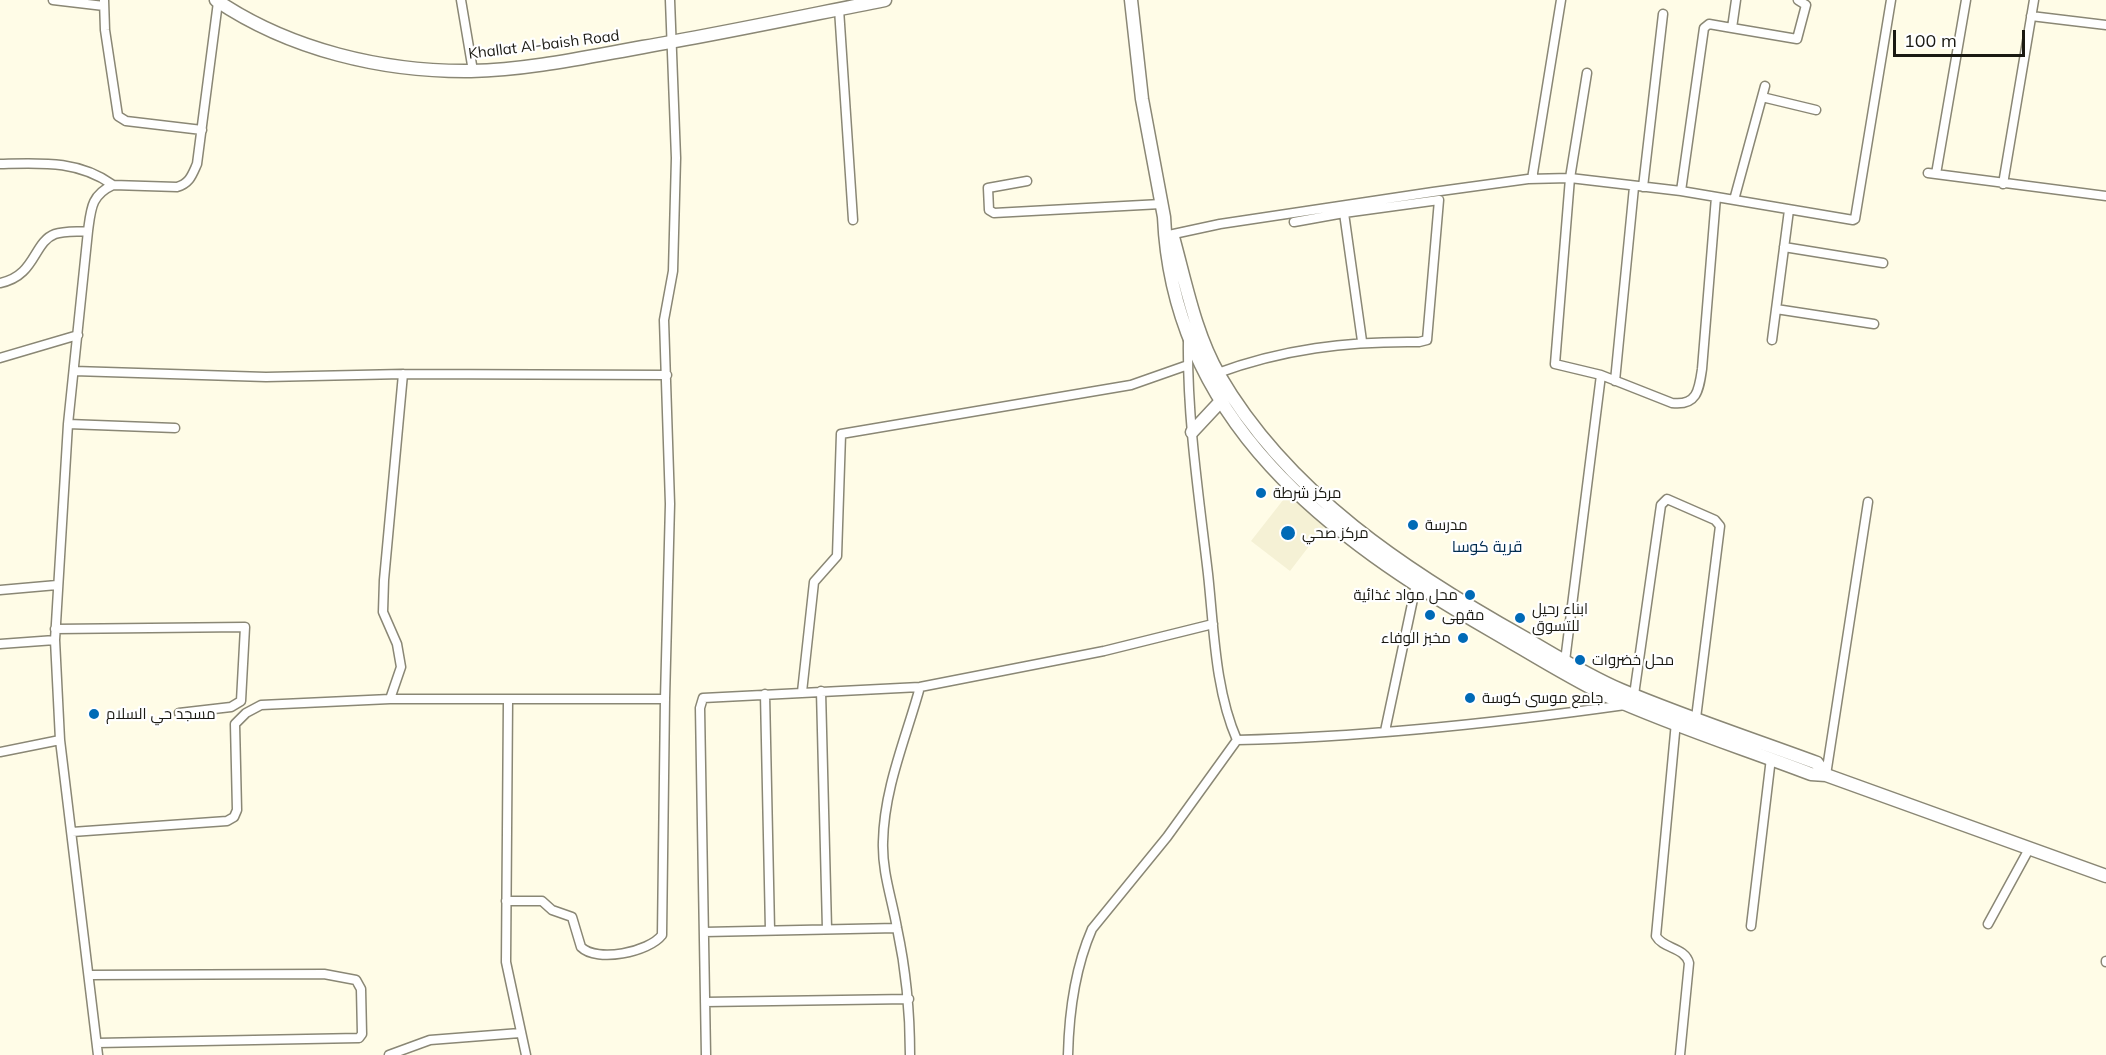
<!DOCTYPE html>
<meta charset="utf-8">
<style>
body{margin:0}
#map{position:relative;width:2106px;height:1055px;overflow:hidden;background:#fffce7;font-family:Mulish,sans-serif}
canvas{display:block}
.scale{position:absolute;left:1893px;top:30px;width:132px;height:27px;box-sizing:border-box;border:3px solid #1a1912;border-top:0;padding-left:8px;font-size:18px;line-height:21px;white-space:nowrap;color:#1a1912;-webkit-text-stroke:4px #fff;paint-order:stroke}
</style>
<div id="map">
<canvas width="2106" height="1055"></canvas>
<div class="scale">100 m</div>
</div>
<script>
const c = document.querySelector('canvas').getContext('2d');
c.lineJoin = 'round';
function fillPath(path, color) {
  c.fillStyle = color;
  c.fill(path, 'evenodd');
}
function strokePath(path, color, width, dash) {
  c.strokeStyle = color;
  c.lineWidth = width;
  c.lineCap = dash ? 'butt' : 'round';
  c.setLineDash(dash || []);
  c.stroke(path);
}
function write(font, color, halo, rows, align = 'center') {
  c.font = font + ' Mulish,Cairo,sans-serif';
  c.lineWidth = 4.5;
  c.setLineDash([]);
  c.textBaseline = 'middle';
  c.strokeStyle = halo;
  c.fillStyle = color;
  for (const [text, x, y, turn = 0] of rows) {
    c.save();
    c.translate(x, y);
    c.rotate((+turn || 0) * Math.PI / 180);
    c.textAlign = isNaN(turn) ? turn : align;
    if (halo) c.strokeText(text, 0, 0);
    c.fillText(text, 0, 0);
    c.restore();
  }
}
fillPath(new Path2D(`
 M1287 495 1326 524 1290 571 1251 541Z`), '#f5f1d5');
const street = new Path2D(`
 M53 0 104 6
 M104 0 105 30 118 116 126 121 202 130
 M461 0 473 71
 M839 9 853 220
 M2031 16 2106 25
 M1732 28 1797 39 1806 5 1798 0
 M1587 73 1570 178 1555 364 1601 375 1672 403C1697 406 1699 390 1702 369L1716 197
 M1762 97 1816 110
 M0 164C41 163 78 160 113 185
 M1928 173 2106 196
 M1936 174 1966 0
 M1532 179 1561 0
 M1027 181 988 188 989 210 994 213 1161 204
 M2003 184 2034 0
 M1643 187 1663 14
 M1681 191 1704 28 1709 24 1732 28 1736 0
 M1734 200 1765 86
 M1294 222 1344 213
 M1169 235 1220 224 1433 192 1528 179 1570 178 1681 191 1853 220 1855 219 1891 0
 M1784 247 1883 263
 M0 283C36 276 33 242 55 234 64 231 78 232 88 231
 M1776 309 1874 324
 M1188 340C1187 418 1199 497 1208 574 1214 629 1215 690 1237 740
 M1772 340 1789 210
 M0 358 78 335
 M74 371 266 377 403 374 667 375
 M1215 374C1282 349 1348 341 1419 342L1427 340 1439 200 1344 213 1362 341
 M1615 381 1634 187
 M68 424 175 428
 M0 590 57 585
 M55 629 245 627 241 701 231 707 179 713
 M0 644 55 640
 M1565 661 1601 375
 M821 691 827 929
 M802 692 814 582 837 556 841 434 1131 385 1188 365
 M765 694 770 930
 M1634 695 1661 505 1667 499 1715 520 1720 526 1696 718
 M390 699 401 667 397 644 383 612 384 580 403 374
 M508 701 506 962 526 1055
 M1676 722 1656 936C1663 949 1685 947 1689 963L1680 1055
 M1385 731 1416 585
 M1237 740C1367 737 1497 723 1625 705
 M0 752 60 740
 M1826 775 1868 502
 M72 832 227 821 234 817 237 810 235 724 246 713 261 705 390 699H665L670 504 664 320 673 271 676 158 670 0
 M506 901H542L552 910 572 917 581 947C597 963 649 952 662 935L665 699
 M1988 924 2029 849
 M1751 926 1771 758
 M704 932 897 928
 M2106 962V961
 M89 975 324 974 356 980 361 989 362 1034 359 1038 97 1043
 M705 1002 909 999
 M98 1055 60 740 55 640 68 424 88 231C91 209 91 195 113 185L177 187C190 183 192 175 197 164L218 2
 M389 1055 430 1040 520 1033
 M706 1055 700 708 703 698 920 687 1104 651 1213 624
 M910 1055C910 1012 906 970 897 928 892 899 882 872 883 842 884 788 906 738 920 687
 M1068 1055C1069 1013 1075 968 1092 929L1167 837 1237 740`);
const secondary = new Path2D(`
 M216 0C290 50 383 72 471 71 528 70 587 57 643 47 724 33 804 16 885 0
 M1131 0 1142 99 1164 217C1173 422 1330 538 1492 631 1530 653 1568 677 1607 696 1673 726 1743 748 1811 774L1826 775 2106 876
 M1173 237C1186 284 1195 333 1219 375 1288 494 1407 572 1525 638 1556 656 1588 676 1621 690 1685 717 1752 739 1817 763L1826 775
 M1192 432 1220 402`);
strokePath(street, '#8a8775', 11);
strokePath(secondary, '#8a8775', 15);
strokePath(street, '#fff', 8);
strokePath(secondary, '#fff', 12);
for (const [x, y, r, color] of [
 [1261,493,6,"#006ab6"],
 [1413,525,6,"#006ab6"],
 [1288,533,8,"#006ab6"],
 [1470,595,6,"#006ab6"],
 [1430,615,6,"#006ab6"],
 [1520,618,6,"#006ab6"],
 [1463,638,6,"#006ab6"],
 [1580,660,6,"#006ab6"],
 [1470,698,6,"#006ab6"],
 [94,714,6,"#006ab6"]
]) {
  const dot = new Path2D();
  dot.arc(x, y, r, 0, 2 * Math.PI);
  c.fillStyle = color;
  c.fill(dot);
  strokePath(dot, '#fff', 2);
}
write('15px', '#1a1912', '#fff', [
 ["Khallat Al-baish Road",544,45,-7]
]);
write('15px', '#1a1912', '#fff', [
 ["مركز شرطة",1273,493],
 ["مدرسة",1425,525],
 ["مركز صحي",1302,533],
 ["محل مواد غذائية",1458,595,"right"],
 ["ابناء رحيل",1532,609],
 ["للتسوق",1532,626],
 ["مقهى",1442,615],
 ["مخبز الوفاء",1451,638,"right"],
 ["محل خضروات",1592,660],
 ["جامع موسى كوسة",1482,698],
 ["مسجد حي السلام",106,714]
], 'left');
write('16px', '#002c50', '#fff', [
 ["قرية كوسا",1487,547]
]);
</script>
